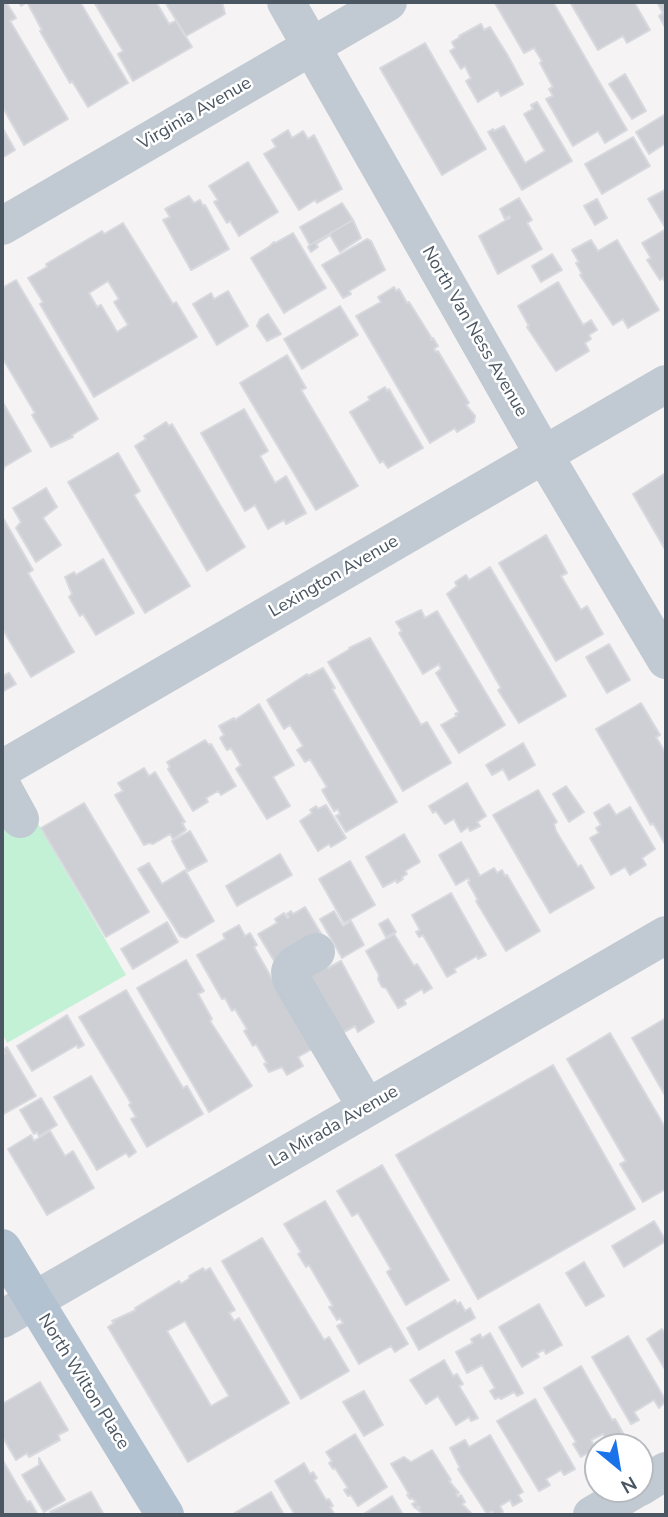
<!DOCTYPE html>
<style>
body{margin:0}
#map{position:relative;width:668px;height:1517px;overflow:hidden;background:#f5f3f3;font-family:"Nunito Sans",sans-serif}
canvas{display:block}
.frame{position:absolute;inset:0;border:4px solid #4a5661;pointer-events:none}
.north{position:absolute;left:584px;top:1433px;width:70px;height:70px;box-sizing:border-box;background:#fff;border:2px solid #b7bbc0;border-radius:50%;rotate:150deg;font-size:19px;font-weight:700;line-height:28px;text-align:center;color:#4a5661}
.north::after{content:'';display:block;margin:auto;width:24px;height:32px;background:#1a73e8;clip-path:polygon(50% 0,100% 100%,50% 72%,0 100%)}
</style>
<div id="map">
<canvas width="668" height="1517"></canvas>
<div class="frame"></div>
<div class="north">N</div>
</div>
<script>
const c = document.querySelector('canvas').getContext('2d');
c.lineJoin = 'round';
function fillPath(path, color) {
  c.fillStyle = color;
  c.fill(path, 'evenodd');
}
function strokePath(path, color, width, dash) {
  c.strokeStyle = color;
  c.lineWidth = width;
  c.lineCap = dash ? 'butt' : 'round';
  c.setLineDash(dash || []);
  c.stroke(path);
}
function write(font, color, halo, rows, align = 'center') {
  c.font = font + ' "Nunito Sans",sans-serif';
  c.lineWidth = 5;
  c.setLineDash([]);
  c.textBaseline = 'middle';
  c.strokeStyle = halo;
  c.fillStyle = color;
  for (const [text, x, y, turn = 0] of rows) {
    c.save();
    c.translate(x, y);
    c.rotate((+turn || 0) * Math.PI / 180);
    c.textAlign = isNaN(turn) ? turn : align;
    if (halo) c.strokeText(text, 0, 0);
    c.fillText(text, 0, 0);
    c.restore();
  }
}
fillPath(new Path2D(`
 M27 805 126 975 7 1043 2 1033V819Z`), '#c3f1d5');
const building = new Path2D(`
 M2 2H6L16 18 10 21 68 119 24 145 2 106Z
 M19 2H80L128 83 88 107 72 81 70 83 40 31 42 30 27 2 21 6Z
 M94 2H156L169 24 176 21 192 47 133 81 118 54 123 51Z
 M165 2H222L225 14 186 36Z
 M553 2 627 130 605 143 598 131 573 146 546 99 553 96 549 89 553 87 540 63 542 61 534 48 524 53 495 3Z
 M570 2H634L650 30 627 43 623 36 598 50Z
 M657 2H666V29L659 16 663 13Z
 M481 24 484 30 490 27 508 56 523 84 501 96 498 90 478 102 466 81 471 78 465 66 461 69 450 51 455 48 452 42 460 37 459 36Z
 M425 43 486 149 442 175 380 68Z
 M625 74 646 111 632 119 609 84Z
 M537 102 572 161 522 190 488 132 493 129 494 131 504 126 525 163 545 151 524 114 533 109 531 105Z
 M664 115 666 119V143L649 154 636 132Z
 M2 127 15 150 2 158Z
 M288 130 292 138 303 131 308 139 314 135 342 189 317 203 315 200 299 210 264 154 276 147 272 140Z
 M633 137 650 166 602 194 585 164Z
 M248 162 278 212 239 236 230 221 227 223 214 202 218 200 209 186Z
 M665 190 666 191V284L663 278 660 280 647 260 651 258 642 243 666 229 648 199Z
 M189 196 194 203 200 200 203 206 205 205 229 249 191 270 163 220 170 217 165 209Z
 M519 198 532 220 527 223 542 249 498 274 479 236 510 218 509 216 505 219 500 209Z
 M597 199 607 218 595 225 584 206Z
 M342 203 353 220 310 245 300 227Z
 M353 220 361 238 340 252 330 235 316 244 318 247 311 252 308 247 310 245Z
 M123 223 173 304 176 302 197 337 94 397 40 304 43 302 28 278 47 267 46 264 102 231 104 234ZM108 281 119 299 114 302 128 325 117 332 101 305 97 307 89 293Z
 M293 233 326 288 284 313 251 258 270 246 274 242 275 243Z
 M367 239 371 241 385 270 349 291 351 294 343 298 322 265Z
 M591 240 598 251 617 240 659 310 628 328 623 319 613 325 580 275 582 274 576 263 579 262 572 250Z
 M552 254 562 270 541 282 532 266Z
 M16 280 98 419 72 435 73 437 51 447 32 415 35 413 2 357V288Z
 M558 282 583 325 591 320 597 330 589 335 591 339 585 343 589 351 556 371 527 327 529 326 518 306Z
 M394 287 396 291 399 289 407 303 409 302 431 337V340L433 338 438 346 434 349 436 352 438 351 469 403 466 405 475 416 474 422 457 432 455 428 430 443 356 316 381 302 378 297Z
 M228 291 248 326 217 345 193 304 211 293 214 299Z
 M340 306 358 335 302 369 284 339Z
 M268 314 281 334 267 341 257 326 260 319Z
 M287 355 306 388 301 390 358 486 316 510 240 383Z
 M385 387 387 391 389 389 423 448 388 468 383 461 380 463 350 412 370 400 368 397Z
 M2 401 31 451 4 467 2 476Z
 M244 409 268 451 260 456 275 483 286 476 306 513 286 524 284 520 268 529 255 505 245 511 201 433Z
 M166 422 169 426 172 424 245 547 207 571 135 446 146 439 144 436Z
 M118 453 140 491 134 495 190 586 145 613 68 482Z
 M664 474H666V551L633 494Z
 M46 488 57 507 43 518 61 545 36 562 16 528 21 522 13 508Z
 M3 518 33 570 28 573 74 652 31 677 2 628Z
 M546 535 567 573 561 576 581 610 587 606 603 634 556 661 499 563Z
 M103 559 134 613 96 635 83 614 80 616 69 597 72 594 65 577 74 572 76 575Z
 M490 567 566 696 519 723 498 690 501 688 447 594 457 586 455 582 466 575 469 580Z
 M421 610 425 618 437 611 505 725 459 753 441 725 457 716 455 714 459 712 436 673 441 669 439 664 423 674 399 633 402 631 396 622Z
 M370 638 421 725 427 722 451 763 403 791 328 662 350 649 349 648Z
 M609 644 630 680 607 693 586 657Z
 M323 668 335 688 332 689 397 802 346 832 336 816 340 814 338 809 334 811 322 790 327 787 310 759 305 762 297 750 303 746 290 725 284 729 267 700 307 674 308 676Z
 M9 673 16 684 2 692V674L3 676Z
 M641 703 660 735 656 737 666 754 665 844 653 823 651 825 596 729Z
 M259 704 294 765 273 777 290 806 267 819 236 769 241 765 231 748 227 750 220 738 224 735 219 726 234 718 235 720Z
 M205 740 209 745 211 744 236 786 221 795 218 791 206 798 208 802 193 811 168 769 170 767 167 762Z
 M523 743 535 765 509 780 503 769 492 775 486 765Z
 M144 768 149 776 155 772 185 822 182 823 186 830 173 839 170 834 153 844 149 843 144 845 115 795 123 791 118 783Z
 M467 783 486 816 477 822 480 826 470 831 468 827 461 832 454 819 445 824 436 811 433 813 429 806Z
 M566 786 584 812 569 822 553 794Z
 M538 790 557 822 554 824 556 831 578 867 581 865 594 888 550 913 493 815Z
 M84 803 149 912 106 937 41 828Z
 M609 804 616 815 630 807 655 849 642 858 646 865 630 875 625 867 611 875 590 838 599 833 596 828 601 825 594 813Z
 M326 805 346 838 331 847 329 844 318 851 300 821 312 813 310 810 316 806 318 809Z
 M190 831 207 861 188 871 172 841Z
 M404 834 420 862 405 871 407 874 402 877 403 879 397 883 396 880 383 887 366 857Z
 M461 842 480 876 494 868 497 873 502 870 505 876 507 875 540 931 506 951 476 901 478 900 468 882 470 881 468 878 456 885 439 855Z
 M280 854 292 875 237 906 226 886Z
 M350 861 375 905 344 923 319 879Z
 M149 863 162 884 185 870 214 921 186 938 180 936 138 869Z
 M451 893 486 955 478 959 477 956 454 969 456 972 447 977 423 935 419 937 416 932 420 930 412 915Z
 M305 907 323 937 276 964 258 934 277 923 275 919 284 913 287 918 289 917 287 914 291 911 293 914Z
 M334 911 343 926 351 921 364 945 342 958 320 919Z
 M388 919 396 932 386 937 379 924Z
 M167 922 178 942 133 969 121 949Z
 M239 925 245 936 250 933 257 945 254 947 312 1049 298 1057 303 1066 287 1075 282 1067 269 1072 264 1064 267 1063 256 1044 253 1046 244 1031 247 1029 235 1009 232 1011 225 998 222 999 197 955 225 939 223 934Z
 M394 934 414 966 417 964 432 988 424 993 422 989 404 1000 406 1004 398 1008 386 988 382 987 378 979 379 975 366 951Z
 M186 960 204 991 198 994 212 1019 210 1021 252 1086 209 1112 137 988Z
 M341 961 374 1022 358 1032 355 1026 335 1037 300 977 324 962 328 968Z
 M126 990 183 1088 187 1086 203 1114 147 1147 131 1119 136 1117 129 1105 131 1103 79 1017Z
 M67 1015 84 1045 78 1048 77 1045 32 1071 17 1046Z
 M666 1018V1097L632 1038Z
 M610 1033 666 1129V1189L643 1202 620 1164 626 1161 567 1059Z
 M7 1047 36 1096 2 1115V1055L5 1053 3 1050Z
 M553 1065 635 1209 478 1299 396 1155Z
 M91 1076 136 1152 129 1157 126 1153 97 1170 54 1097Z
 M41 1098 57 1125 39 1136 37 1132 34 1134 20 1110Z
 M50 1131 65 1156 73 1151 94 1188 47 1215 8 1149 31 1135 34 1141Z
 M382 1165 449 1280 406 1305 387 1272 391 1269 358 1213 352 1216 337 1191Z
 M325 1201 408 1344 395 1352 391 1346 359 1364 337 1326 343 1323 340 1318 337 1320 329 1307 333 1306 309 1265 306 1267 298 1254 301 1252 284 1224Z
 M654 1221 666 1241 624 1267 612 1246Z
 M262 1238 324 1340 329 1337 349 1371 301 1399 222 1261Z
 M584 1262 604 1296 586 1306 566 1273Z
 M203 1268 205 1271 210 1268 235 1310 229 1313 234 1321 239 1318 289 1403 188 1462 108 1327 114 1323 112 1321 136 1310 135 1308 179 1281 181 1284 190 1278 189 1276ZM185 1321 229 1396 211 1406 167 1331Z
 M455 1300 457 1304 460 1302 465 1311 470 1308 475 1318 419 1350 407 1328Z
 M539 1304 562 1345 546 1354 544 1350 537 1353 539 1357 522 1367 499 1327Z
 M662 1329 666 1335V1371L647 1339Z
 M490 1333 523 1393 517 1396 514 1392 501 1399 499 1397 495 1399 490 1391 495 1388 482 1365 467 1373 456 1352 473 1343 471 1339 480 1334 482 1338Z
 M628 1336 666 1401 659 1408 654 1400 634 1412 639 1420 631 1424 592 1357Z
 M444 1360 453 1376 457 1374 463 1384 459 1386 478 1418 471 1421 469 1417 456 1425 438 1396 426 1404 410 1380Z
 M581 1366 612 1420 615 1419 623 1433 607 1441 603 1434 591 1440 596 1448 581 1457 573 1444 576 1442 544 1388Z
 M40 1382 68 1430 58 1435 60 1440 29 1457 27 1453 16 1460 2 1436V1404Z
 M364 1391 383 1425 364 1436 343 1402Z
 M535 1399 575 1469 564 1475 561 1470 546 1479 550 1485 539 1491 497 1421Z
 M355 1434 387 1487 358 1506 351 1495 348 1496 344 1490 348 1488 335 1468 333 1469 329 1463 332 1461 326 1452Z
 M490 1435 523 1492 518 1495 522 1501 513 1506 510 1500 500 1506 503 1512 498 1515H495L492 1511 487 1514 458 1469 460 1468 450 1448 465 1440 469 1447Z
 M432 1450 451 1480 449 1481 459 1493 456 1494 458 1497 461 1495 465 1502 462 1504 473 1515H424L417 1509 420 1508 419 1506 415 1508 412 1504 416 1502 412 1498 410 1499 407 1495 409 1494 391 1464 404 1457 411 1462Z
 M39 1458 65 1500 44 1512 22 1475 39 1465Z
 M2 1459 27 1502 30 1501 38 1515H2Z
 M304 1463 310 1474 313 1472 317 1478 314 1480 326 1500 329 1499 333 1506 330 1507 335 1515H295L275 1481Z
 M91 1492 104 1515H52L50 1512Z
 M271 1492 284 1515H231Z
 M392 1496 403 1515H362Z`);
fillPath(building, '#cdcfd5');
strokePath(building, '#d7d9de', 2);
strokePath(new Path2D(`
 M286 2 544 455 666 660
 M2 226 388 2
 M2 769 666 384
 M2 786 20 819
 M316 952 294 965 290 971 291 979 367 1108
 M2 1319 666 935
 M640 1487 666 1471
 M592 1515 636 1489`), '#c1cad2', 38);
strokePath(new Path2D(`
 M2 1248 165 1515`), '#b3c2d1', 38);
write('18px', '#4a5661', '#fff', [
 ["Virginia Avenue",195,114,-30],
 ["North Van Ness Avenue",474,332,60],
 ["Lexington Avenue",334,577,-30],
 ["La Mirada Avenue",334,1127,-30],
 ["North Wilton Place",83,1382,58]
]);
</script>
